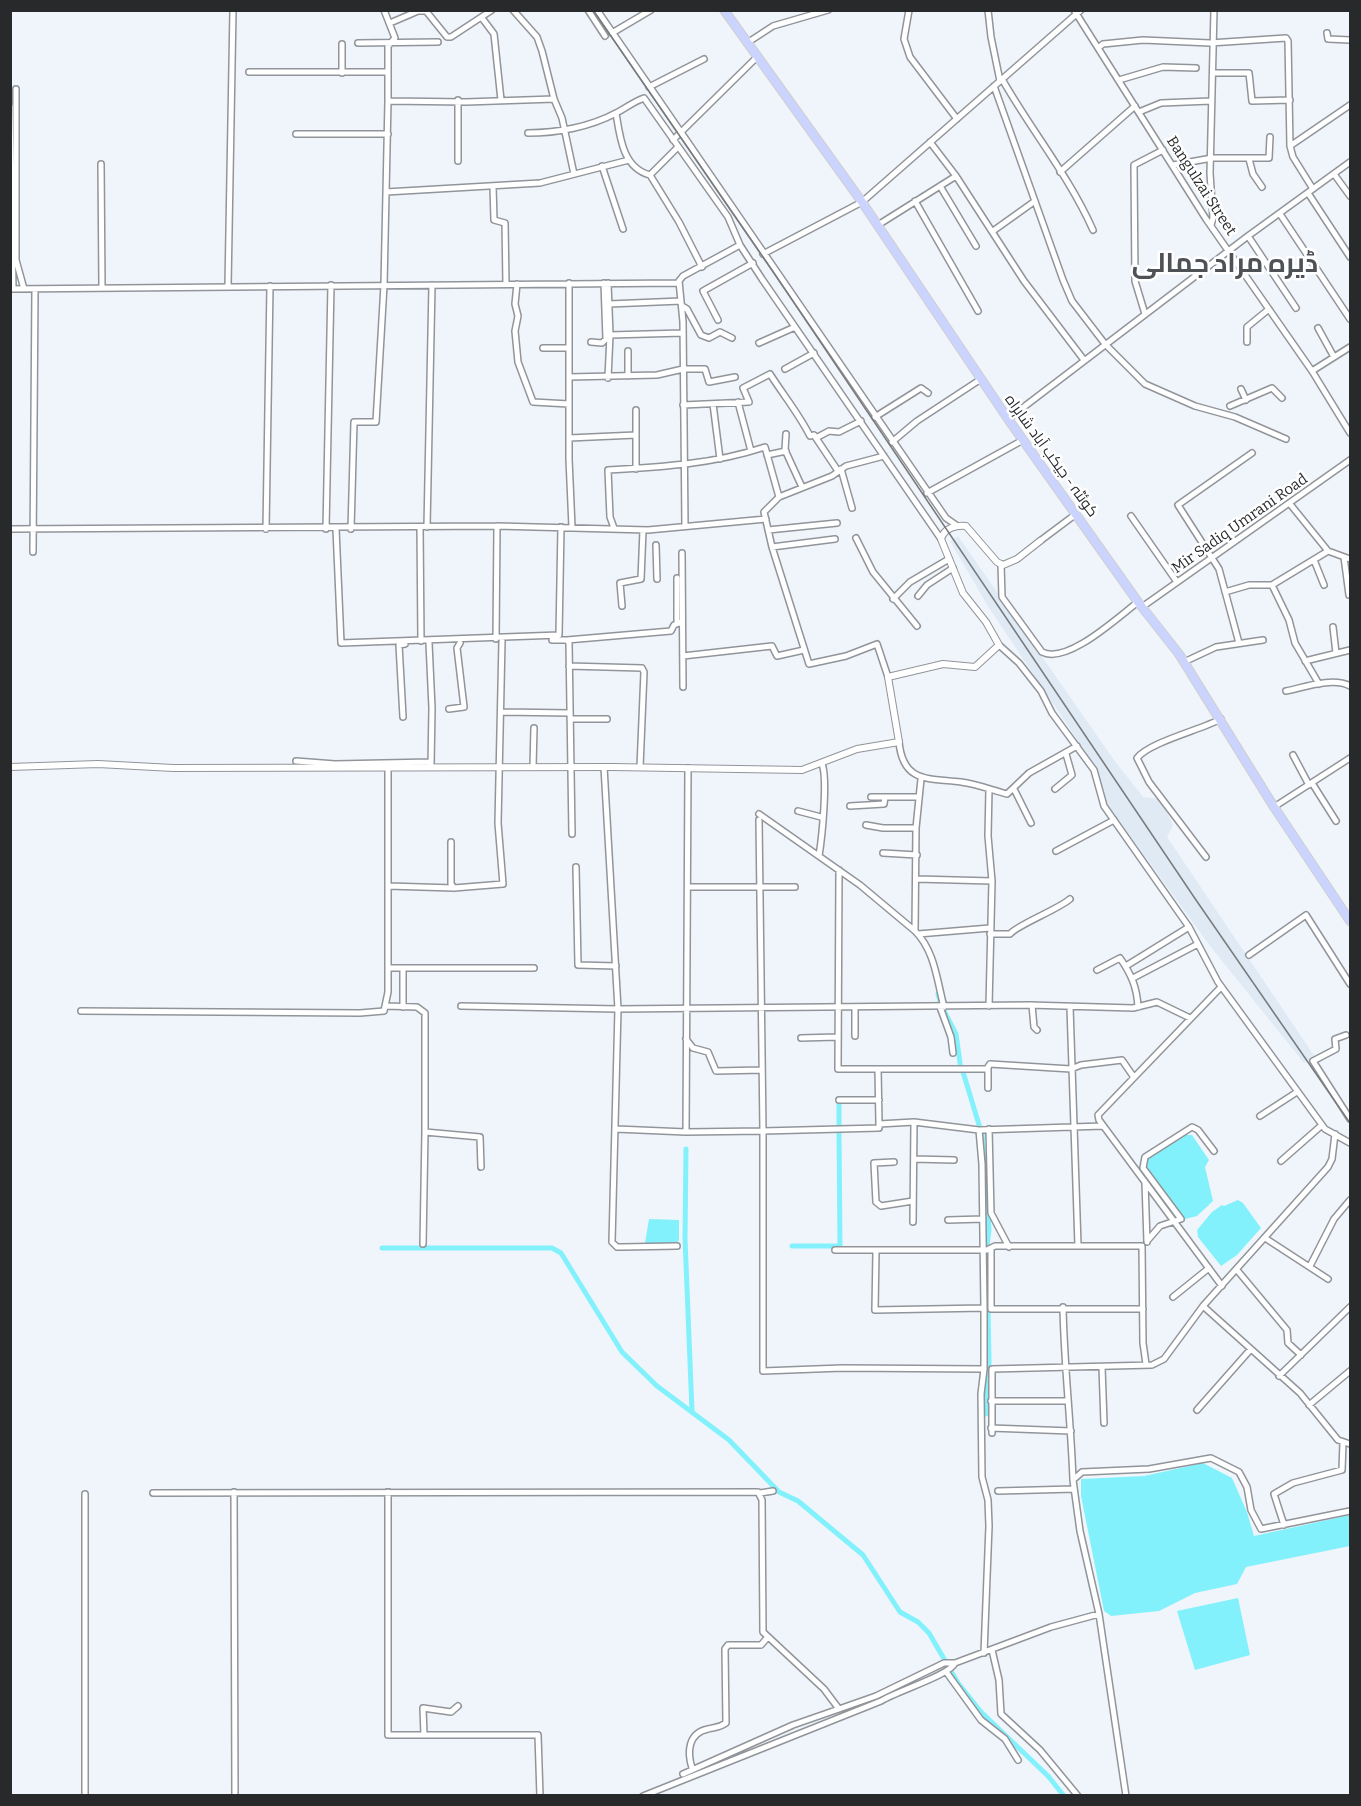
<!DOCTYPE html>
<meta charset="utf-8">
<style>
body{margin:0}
#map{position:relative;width:1361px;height:1806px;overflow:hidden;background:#f0f5fb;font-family:Bitter,serif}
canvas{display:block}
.frame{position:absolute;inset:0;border:12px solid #27292b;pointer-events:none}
</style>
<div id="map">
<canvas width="1361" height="1806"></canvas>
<div class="frame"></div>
</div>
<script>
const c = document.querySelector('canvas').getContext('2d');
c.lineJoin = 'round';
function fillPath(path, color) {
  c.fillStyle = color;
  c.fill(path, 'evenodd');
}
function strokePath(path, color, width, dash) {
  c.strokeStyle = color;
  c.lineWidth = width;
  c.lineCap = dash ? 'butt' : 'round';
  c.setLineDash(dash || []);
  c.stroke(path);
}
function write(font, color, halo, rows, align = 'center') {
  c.font = font + ' Bitter,Cairo,serif';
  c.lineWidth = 5;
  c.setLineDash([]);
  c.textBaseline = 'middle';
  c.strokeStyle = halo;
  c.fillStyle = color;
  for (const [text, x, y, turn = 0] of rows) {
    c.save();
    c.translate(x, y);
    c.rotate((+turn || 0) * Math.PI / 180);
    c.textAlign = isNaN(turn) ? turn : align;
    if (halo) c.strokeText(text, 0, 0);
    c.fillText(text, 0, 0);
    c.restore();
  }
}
fillPath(new Path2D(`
 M958 536 1114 760 1143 797 1160 799 1173 825 1167 837 1315 1057 1304 1063 1210 946 1107 804 1095 766 989 608 950 541Z`), '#dfeaf5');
fillPath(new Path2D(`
 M1184 1135H1192L1209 1160 1205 1167 1213 1201 1197 1216 1185 1219 1144 1167 1147 1160Z
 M1238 1200 1243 1203 1261 1228 1237 1255 1221 1266 1198 1237 1197 1230 1212 1212 1222 1205 1224 1206Z
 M649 1219 679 1220V1240L676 1244 648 1245 645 1243Z
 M1203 1463 1232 1478 1247 1512 1254 1536 1350 1515V1546L1246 1567 1237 1584 1195 1593 1159 1611 1111 1616 1104 1611 1081 1496V1479L1144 1476Z
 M1238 1598 1250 1655 1195 1670 1177 1611Z`), '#83f1fb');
strokePath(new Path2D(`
 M938 994 941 1004
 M943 1009 956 1034 961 1070
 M963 1072 980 1128
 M839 1102V1126
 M982 1133 989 1230 987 1246
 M686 1149 685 1239 692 1411
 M792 1246H840L839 1132
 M382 1248H552L561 1253 622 1352 657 1386 729 1440 779 1492 798 1501 863 1555 900 1612 918 1622 929 1633 958 1683 981 1712 1048 1776 1064 1796
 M986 1414 989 1361 987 1255`), '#83f1fb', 5);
const minor = new Path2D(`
 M384 10 395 38 388 46V101
 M513 10 537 37 542 51 554 99 562 118 574 174
 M588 10 605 36
 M597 10 946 518 956 525
 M909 10 904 39 910 57 957 119
 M988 10 991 37 1000 81
 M1074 10 1206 219 1312 371 1350 433
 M482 18 494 34 501 100
 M390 23 418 11H426L447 37H451L492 10
 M612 33 651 10
 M1327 33 1328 39 1350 40
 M358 43 438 42
 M747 43 773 26 828 10
 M342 44V73
 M1098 48 1103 44 1143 40 1210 43 1286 38 1288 41 1290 146 1293 157 1313 189
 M249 72H388
 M1213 73H1249L1252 101 1290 100
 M1002 79C1031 130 1069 176 1093 230
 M1119 80 1163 67 1196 68
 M994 86 1063 280 1072 301 1105 344 1145 384 1195 406 1235 417 1286 439
 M649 87 704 59
 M16 89V260L24 289
 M10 106 13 289
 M1139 112 1161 103 1211 101
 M616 113C620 138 623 168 650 175
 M528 133C557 133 590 127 616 113 626 108 633 102 644 98L728 217 740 245 762 279 941 539
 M296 134H388
 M673 140 756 58
 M930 142 956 176 1024 281 1084 360
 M1290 146 1350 105
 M678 147 650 175 679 222 702 267
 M1249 159 1253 174 1262 187
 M458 161V100
 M101 164 102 287
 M1173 165 1212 158H1269L1270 137
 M602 166 623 229
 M1060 172 1135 106
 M1334 174 1350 196
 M493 186 494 220 505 223 506 284
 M940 186 976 246
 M386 192 540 183 629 160
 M1308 193 1350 257
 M915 201 978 311
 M1280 214 1350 319
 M878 225 956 176
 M1211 225 1213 218 1210 173 1214 10
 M993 231 1035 201
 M1248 236 1296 308
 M763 254 862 202 1081 10
 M569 283V459L572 527
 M517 284 515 304 518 316 515 331 518 362 533 402 569 404
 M228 286 233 10
 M10 289 679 283
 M609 304 681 301
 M682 306 687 309 701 335 709 338 720 332 732 338
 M1145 314 1135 281 1134 165 1163 150
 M718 320 703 291 753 263
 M1318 328 1334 357
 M610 335 683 333
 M591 342 602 343 606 339 604 283
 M1247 342V327L1269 309
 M759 343 795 327
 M543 348H569
 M785 369 814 353
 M1312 371 1350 347
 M628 376V351
 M569 377 657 375 683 369H705L709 382 735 377
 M608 378 610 335 608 283
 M1241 389 1246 400
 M738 402 751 451
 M713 404 720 459
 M683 405 749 402 743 388 770 374C784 396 799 414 810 436L814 435 838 471
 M1230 406 1272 388 1282 398
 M875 417 921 388 928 393
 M1008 419 1248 236 1350 162
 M786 434 785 450 802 487
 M569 438 636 435
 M816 438 829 431 839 432 861 421
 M892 442 917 421 981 379
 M767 455 786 451
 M884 456 846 466 832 476 779 497 764 512 772 547 809 664 846 656 877 644 888 677
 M636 469V410
 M841 469 852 508
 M927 493 1023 440
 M1290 504 1328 551 1350 559
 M1131 516 1177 582
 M685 526 683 322 679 281 683 276 740 245
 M420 527 421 641
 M427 527 432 285
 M614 528 610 517 608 470C661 467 714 464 765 447L779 497
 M10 529 497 526 648 530 766 519
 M266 529 270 286
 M326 529 331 285
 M336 529 341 643 559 635 561 527
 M351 529 354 422H376L384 285 388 101 466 102 554 99
 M768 530 837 523
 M856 538 873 572 917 626
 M1040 541 1076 514
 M656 545 657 579
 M772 547 835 539
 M33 552 35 289
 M682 553 683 687
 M1344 557 1349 595
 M1314 560 1324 585
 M1001 564 1002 597 1042 652C1067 665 1118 617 1138 602
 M677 578V621L680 623
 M1272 585 1289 620 1295 643 1319 684
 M1225 592 1249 585H1272L1328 551
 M918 596 927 585 953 568
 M893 599 910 582 949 559
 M622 606 620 583 641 579 643 530
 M1142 607 1350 460
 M1333 627 1336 653
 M496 639 497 526
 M552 640H567L569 643 572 834
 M567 640 671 631 674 625 682 622
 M429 643 432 708 431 765
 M1239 643 1219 569 1178 505 1252 453
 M999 645 1019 663 1041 691 1052 713 1094 770 1104 806 1189 927 1218 982 1325 1129 1350 1143
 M683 656 772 646 777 656 804 650
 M1305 661 1350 650
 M1184 662 1216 647 1263 640
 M569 666 642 668 644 672 640 767
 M1286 691C1305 687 1333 677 1350 686
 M449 709 464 707 457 648 460 643
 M502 712 570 713
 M403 717 399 645 405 644
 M570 719H607
 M899 742C903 783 928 778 961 782 977 784 992 790 1007 794L1029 773 1077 746
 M1293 755 1309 785
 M296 761 335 764 431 762
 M533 767 534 728
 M604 767 618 1009 612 1242 617 1247H622L677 1246
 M921 779 916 828 915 931C935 951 937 981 944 1007
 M1312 783 1336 821
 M1014 789 1031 823
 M1055 789 1072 775 1066 754
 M871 797H919
 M850 806 884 804 885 797
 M1274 807 1350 758
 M798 811 821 817
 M759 814 860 885 915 931
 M759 820 763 1131 879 1128V1124L914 1122 979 1130 1103 1126
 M866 825 883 828H916
 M451 842V884L454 888
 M1056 851 1114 820
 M883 853 917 855
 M819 856C822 837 828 779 822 764
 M1206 857 1149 782 1137 758C1150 742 1200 730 1221 719
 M576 867 578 965 616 966
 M839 870 838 1069H988
 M917 879 992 881
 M388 886 454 888 503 884 498 823 502 641
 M688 887H795
 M918 934 990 928
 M990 934H1010C1017 925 1057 910 1070 899
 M1249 955 1306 915 1350 984
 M1126 966 1189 927
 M388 968H534
 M403 968V1007
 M1097 970 1120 958C1131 974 1137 987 1138 1007
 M1133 978 1198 944
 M1221 987 1098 1115 1099 1120 1222 1286
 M1032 1005 1034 1027 1037 1030
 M387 1006 417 1007 425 1013V1132L480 1137 481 1167
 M461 1006 618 1009 1029 1005 1133 1008 1157 1002 1190 1018
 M989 1006 992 881 988 836 989 789
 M940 1007 951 1037 953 1053
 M1070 1007 1078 1245
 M81 1011 360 1013 384 1011 388 992V767
 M1346 1035 1335 1039 1336 1049 1313 1061 1350 1119
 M855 1036V1008
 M801 1038 837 1037
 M686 1039 693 1048 708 1052 716 1071 762 1070
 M878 1069 879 1124
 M988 1088V1067L990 1064 1071 1069 1081 1065 1122 1060 1133 1076
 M839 1100H879
 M1260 1116 1297 1092
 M616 1129 686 1132 763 1131V1371L842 1368 984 1369 981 1394 982 1477 988 1500 989 1526 984 1653
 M989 1129 991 1213 1009 1247
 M686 1132 688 768
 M914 1159 954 1160
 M1281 1161 1322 1125
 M894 1162 874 1163 876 1202 881 1206 913 1201
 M1145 1182 1147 1242
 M948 1220 983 1219
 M913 1222 914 1122
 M1265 1238 1328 1279
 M1147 1241 1160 1226 1181 1219 1143 1168 1145 1157 1192 1127 1198 1130 1214 1151
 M423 1244 425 1132
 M991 1248V1309H1143
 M835 1250H987L995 1246H1142L1143 1343 1146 1364
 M876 1251 875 1310 984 1308 982 1164 979 1130
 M1310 1266 1334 1219 1350 1200
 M1237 1270 1287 1330 1288 1343 1301 1355
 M1173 1297 1209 1268
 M1203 1306 1300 1393 1338 1440 1350 1444
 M1063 1307C1064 1365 1071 1422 1073 1480
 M1102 1367 1104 1423
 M984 1369V1308
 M1279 1376 1350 1307
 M991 1401H1067
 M1309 1405 1350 1371
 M1197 1410 1250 1350
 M991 1428 1071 1431
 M992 1433V1369L1152 1365 1164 1359 1203 1306 1328 1167 1332 1159 1335 1134
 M998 1491 1074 1489
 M234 1492 235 1796
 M388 1492V1735H424
 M153 1493 758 1492 762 1500 763 1632 824 1689 839 1709 876 1696 944 1663H955
 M760 1493 773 1491
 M1284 1525 1274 1494 1293 1483 1342 1470 1343 1442
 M992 1650 999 1680 1001 1714 1040 1750 1078 1796
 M947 1673 981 1720 1005 1739 1018 1760
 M458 1706 451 1712 423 1708 424 1735H538L540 1796
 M692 1768C687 1752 688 1733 708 1729 715 1727 719 1728 726 1723L725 1649 728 1645H761L767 1638
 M683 1774 793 1725 839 1709
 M85 1796V1494
 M643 1796 881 1701C897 1691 950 1675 955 1663L1051 1627 1099 1614
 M1126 1796 1099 1614 1080 1531 1073 1480 1082 1472 1149 1469 1211 1458 1239 1472 1247 1487 1251 1510 1261 1529 1350 1511`);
const tertiary = new Path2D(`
 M10 767 98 764 173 768 612 767 802 770 857 749 899 742 888 677 943 664 975 667 999 645 986 622 963 593 941 539C944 528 956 525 966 526L997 562 1003 565 1017 559 1040 541`);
const trunk = new Path2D(`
 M724 10 862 202 1008 419 1138 602 1179 654 1274 807 1350 921`);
strokePath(minor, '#91959a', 8);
strokePath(tertiary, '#91959a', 8);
strokePath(trunk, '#cfd0d0', 10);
strokePath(minor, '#fff', 5);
strokePath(tertiary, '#fff', 6);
strokePath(trunk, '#cbd4ff', 8);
strokePath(new Path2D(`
 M593 10 772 270 1196 900 1350 1123`), '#787b7e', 1.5);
write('15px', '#27292b', '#fff', [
 ["Bangulzai Street",1201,186,57],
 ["کوئٹہ - جیکب آباد شاہراہ",1051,456,54],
 ["Mir Sadiq Umrani Road",1240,524,-35]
]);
write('bold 27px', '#4e5256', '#fff', [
 ["ڈیرہ مراد جمالی",1225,264]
]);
</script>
